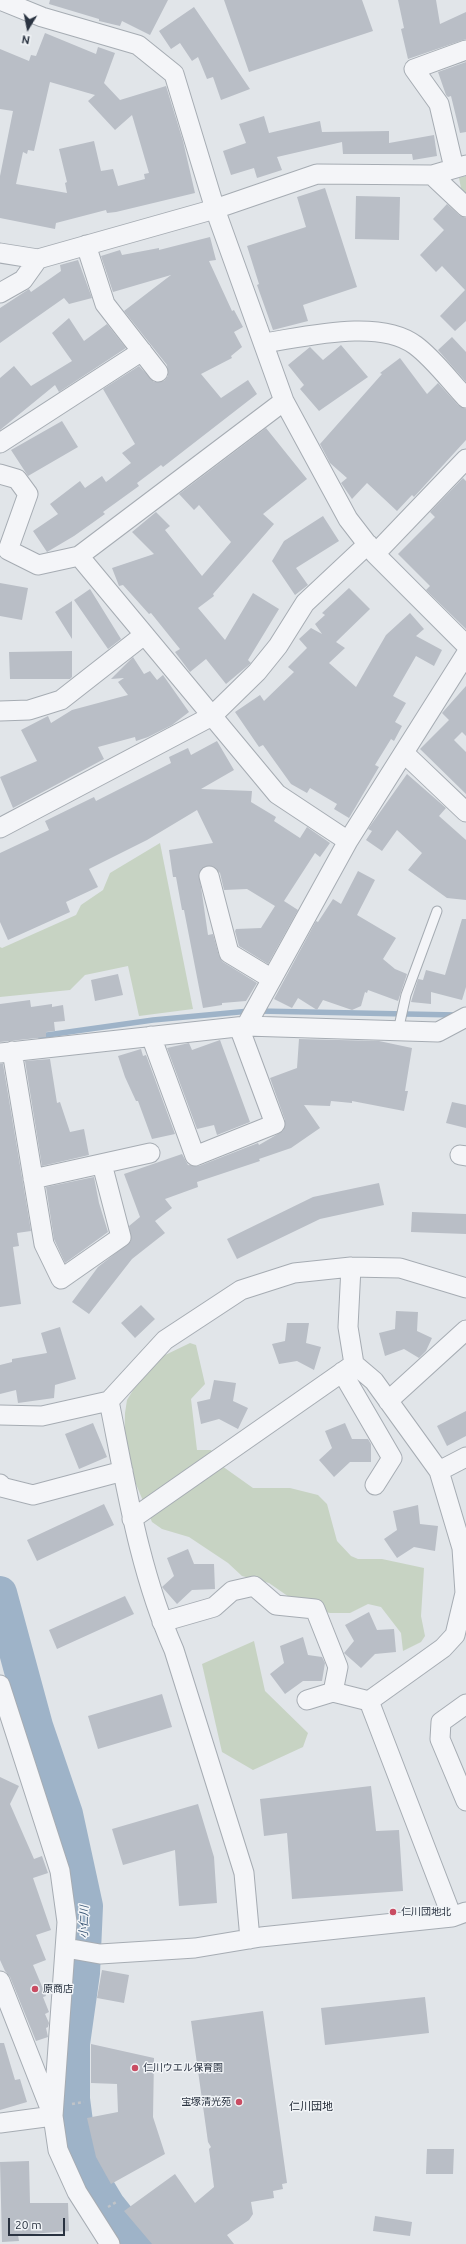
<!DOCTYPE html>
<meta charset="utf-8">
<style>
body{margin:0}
#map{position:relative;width:466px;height:2244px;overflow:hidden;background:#e1e5e9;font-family:Ubuntu,sans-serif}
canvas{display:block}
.north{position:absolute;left:8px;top:8px;width:40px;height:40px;-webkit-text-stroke:3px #f1f4f7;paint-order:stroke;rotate:190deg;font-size:11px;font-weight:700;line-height:16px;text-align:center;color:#2a3341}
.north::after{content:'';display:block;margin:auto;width:14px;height:18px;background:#2a3341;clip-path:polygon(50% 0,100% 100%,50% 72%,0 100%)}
.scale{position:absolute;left:8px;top:2218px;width:57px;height:18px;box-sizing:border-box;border:2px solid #2a3341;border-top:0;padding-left:5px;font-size:12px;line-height:14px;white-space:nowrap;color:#2a3341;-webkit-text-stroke:3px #f1f4f7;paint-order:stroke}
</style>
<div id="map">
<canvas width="466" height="2244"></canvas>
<div class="north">N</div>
<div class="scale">20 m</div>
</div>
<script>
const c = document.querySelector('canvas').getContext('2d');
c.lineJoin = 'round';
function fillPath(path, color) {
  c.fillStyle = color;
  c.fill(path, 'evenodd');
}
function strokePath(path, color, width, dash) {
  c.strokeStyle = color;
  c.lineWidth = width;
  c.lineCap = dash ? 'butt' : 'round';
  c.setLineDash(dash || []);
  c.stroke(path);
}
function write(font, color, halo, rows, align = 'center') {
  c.font = font + ' Ubuntu,"Noto Sans JP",sans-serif';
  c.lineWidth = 3;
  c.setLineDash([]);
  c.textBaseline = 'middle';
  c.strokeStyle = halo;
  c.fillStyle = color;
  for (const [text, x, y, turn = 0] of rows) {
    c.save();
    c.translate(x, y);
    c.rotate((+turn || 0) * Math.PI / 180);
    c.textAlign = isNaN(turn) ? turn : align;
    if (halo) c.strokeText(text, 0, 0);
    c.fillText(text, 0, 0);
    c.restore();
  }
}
fillPath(new Path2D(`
 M466 176V201L463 198 459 178Z
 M160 843 193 1009 139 1016 128 966 85 975 70 990 0 997V947L2 948 76 915 81 905 103 890 110 873Z
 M190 1343 196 1345 205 1384 191 1399 197 1450H211L222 1466 253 1488H290L318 1495 327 1504 337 1541 351 1556 358 1559H382L424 1568 421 1616 425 1636 421 1642 403 1651 401 1633 381 1607 368 1604 350 1613H330L317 1610 292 1599 269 1583 242 1576 228 1563 189 1537 162 1529 152 1522 124 1456 125 1413 127 1400 141 1377 159 1358Z
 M254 1641 265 1691 308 1733 303 1747 253 1770 222 1752 202 1664Z`), '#c7d3c3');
strokePath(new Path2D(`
 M258 1011 456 1015
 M40 1036 153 1020 250 1011`), '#9eb3c8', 5.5);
strokePath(new Path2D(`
 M0 1593 36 1726 66 1814 86 1906 83 1973 73 2044V2099L77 2130 87 2170 108 2205 139 2244`), '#9eb3c8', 34);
fillPath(new Path2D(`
 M50 0H168L150 35 122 21 120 26 99 21V19L49 4Z
 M224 0H362L373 31 249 72Z
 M398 0H436L440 24 466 12V39L408 59 401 29 404 28Z
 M194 7 250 89 221 100 213 77 207 79 198 57 192 61 180 43 171 49 159 31Z
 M45 33 96 54 98 47 115 53 104 83 120 100 166 86 183 141 195 193 116 212 107 213 106 210 56 223 55 229 0 218V176L13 111 0 109V49L29 61 31 55 36 56ZM50 82 95 95 88 101 115 130 132 115 149 173 144 174 145 179 118 186 113 169 101 171 94 141 59 149 67 182 65 183 67 193 16 184 23 152 27 154 28 150 34 151Z
 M466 62V132L460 133 451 96 448 97 446 95 438 72Z
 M264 116 269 133 320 121 322 132 389 131V143L434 135 437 156 413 160 412 154H343L342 142 277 157 282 170 257 178 254 168 231 175 223 151 246 143 239 124Z
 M325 188 357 287 303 305 308 321 273 330 257 285 259 284 247 246 306 227 297 197Z
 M356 196 400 197 399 240 355 239Z
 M447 204 459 215 466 218V321L455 331 440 316 465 290 442 266 436 272 420 255 444 230 433 219Z
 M210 237 216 260 209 261 232 311 234 310 243 327 234 332 242 347 231 356 232 358 201 374 221 398 248 380 257 394 163 467 161 465 137 483 139 486 103 512 105 514 74 536 47 552 33 531 58 514 50 504 80 481 85 488 102 476 106 482 131 463 122 453 135 444 103 389 139 366 154 382 164 381 168 376 167 365 124 311 171 275 113 292 101 256 120 250 122 255 159 248V250Z
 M78 260 92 298 69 304 64 298 0 343V308L29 289 31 292 61 271 60 265Z
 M69 318 84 341 107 324 126 348 59 392 55 385 0 430V378L14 366 31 386 72 361 52 333Z
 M452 337 466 352V382L438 350Z
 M341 345 368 377 319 411 300 389 304 385 288 365 310 347 323 360Z
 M400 358 427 394 438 383 458 405 466 409V440L414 497 412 495 397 511 367 483 352 499 341 483 347 478 330 463 320 444 382 374 380 373Z
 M62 421 78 447 28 476 11 450Z
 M266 428 307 479 263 514 274 524 213 594 214 596 198 608 225 640 253 593 279 609 248 660 251 663 226 684 206 659 190 672 175 652 180 649 151 613 149 614 123 585 119 586 112 568 154 554 132 532 156 512 170 526 165 530 202 576 231 542 199 505 194 510 179 494Z
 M463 478 466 481V629L426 590 430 586 398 554 435 517 430 512Z
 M323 516 339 541 296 568 308 585 295 595 272 561 284 541Z
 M0 583 28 588 22 620 0 616Z
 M349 588 370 609 336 642 345 648 329 663 356 687 386 635 410 613 424 629 416 636 442 650 434 666 416 656 393 696 406 703 395 722 402 726 394 741 391 739 375 765 379 767 349 818 334 809 337 804 310 788 307 793 291 784 263 745 259 747 235 712 260 695 264 701 294 672 288 667 307 648 299 639 311 628 322 634 315 624 325 615 322 613Z
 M90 589 121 639 108 649 74 600Z
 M72 601V639L55 612Z
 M72 651V677L70 679H10L9 652Z
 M133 657 144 674 150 671 157 680 163 675 189 712 172 725 148 737 136 741 135 737 98 747 104 759 13 808 0 777 37 761 21 730 48 716 51 723 72 710 128 695 118 682 124 678 111 679Z
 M466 686V736L462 732 454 740 466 752V794L420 749 449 720 442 713Z
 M217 741 234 770 201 789 252 791 251 802 276 817 274 821 300 838 307 827 330 843 320 857 315 853 284 901 298 910 268 964 239 946 235 931 236 929 261 928 275 906 247 889 224 890 220 873 212 866H206L199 873 208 935 213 934 219 956 223 962 257 983 246 1001 222 1003V1005L203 1008 184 910H182L176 877H173L169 850 213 843 197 810 147 840 89 869 98 887 66 902 70 912 8 940 0 922V853L49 830 45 821 94 797 96 801 171 763 169 757 188 748 191 755Z
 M407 774 446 808 439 816 466 840V900L447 898 408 870 422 853 397 830 382 851 366 840 372 831 368 829Z
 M358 871 375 880 357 915 396 938 383 959 395 969 407 974 398 1001 368 990 367 993 365 992 361 1006 352 1010 323 1000 317 1010 298 998 292 1008 274 999 316 921 318 922 333 899 341 904Z
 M462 919H466V987L462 1000 431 992V1004L411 1002 418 979 423 980 426 970 445 975Z
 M118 974 123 995 95 1001 91 980Z
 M30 1000 31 1007 52 1004V1007L63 1005 65 1021 54 1022 55 1031 46 1032V1037L0 1042V1004Z
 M299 1039 379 1041 412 1048 405 1091H408L404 1111 352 1101V1103L331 1101 330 1106 304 1105 320 1128 291 1148 259 1159 260 1161 197 1182 198 1187 165 1199 172 1208 155 1221 165 1233 132 1259 89 1314 72 1302 98 1267 131 1241 129 1226 140 1217 124 1174 182 1154 188 1165 199 1166 258 1143 259 1145 283 1131 285 1120 270 1078 297 1068Z
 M220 1040 250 1122 217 1135 214 1125 197 1129 167 1048 189 1043 192 1050Z
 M141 1049 143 1056 146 1055 175 1134 152 1139 138 1101H136L125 1077 118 1056Z
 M50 1059 57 1103 60 1102 70 1132 84 1129 89 1155 42 1166 25 1061Z
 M0 1064H3L31 1231 17 1233 19 1246 13 1247 21 1304 0 1307Z
 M452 1102 466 1105V1128L446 1123Z
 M94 1177 99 1203 108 1232 65 1263 54 1239 46 1187Z
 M379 1183 384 1205 320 1219 237 1259 227 1239 313 1197Z
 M412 1212 466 1214V1234L411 1232Z
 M141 1305 155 1319 135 1338 121 1323Z
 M396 1311 418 1312 417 1331 432 1338 426 1351 419 1358 404 1349 385 1356 379 1333 395 1329Z
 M287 1323H309L306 1343 321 1347 314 1370 297 1361 279 1364 272 1344 285 1341Z
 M60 1327 76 1379 55 1385 54 1398 18 1403 16 1390 0 1394V1365L12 1362V1359L47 1353 41 1333Z
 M214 1380 236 1383 233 1401 248 1408 238 1429 219 1419 201 1424 197 1402 210 1399Z
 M466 1411V1436L447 1446 437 1426Z
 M93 1423 107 1457 79 1469 65 1434Z
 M345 1423 352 1439H368L371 1444V1462H350L334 1477 319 1460 332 1448 325 1431Z
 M104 1504 114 1525 37 1561 27 1540Z
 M418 1505 420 1524 438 1526 435 1551 414 1547 397 1558 384 1539 397 1530 393 1511Z
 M188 1549 194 1564H214L215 1589 192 1590 177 1604 162 1587 174 1576 167 1558Z
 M125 1596 134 1614 57 1649 49 1630Z
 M369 1612 377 1630 394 1629 396 1652 375 1654 361 1668 344 1653 354 1641 345 1625Z
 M303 1637 308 1655 322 1657 325 1663 322 1681H303L285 1694 270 1674 284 1663 280 1646Z
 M162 1694 172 1727 98 1749 88 1716Z
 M0 1777 19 1786 10 1804 34 1859 42 1856 48 1873 33 1878 51 1930 36 1935 46 1960 33 1965 46 1996 43 1997 49 2012 45 2014 49 2023 48 2027 46 2028 48 2037 36 2041 10 1977 5 1971 0 1960Z
 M371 1786 376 1831 399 1830 403 1891 292 1899 287 1833 264 1836 260 1799Z
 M198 1804 214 1857 217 1903 179 1906 175 1850 123 1865 112 1829Z
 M102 1970 129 1975 124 2003 97 1998Z
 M425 1997 429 2033 325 2045 321 2008Z
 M263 2011 287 2183 282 2184 283 2189 273 2191 274 2198 251 2202 253 2214 249 2220 227 2235 234 2244H152L124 2211 175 2174 195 2203 214 2187 209 2149 211 2147 208 2142 191 2021Z
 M0 2043H4L15 2080 20 2079 27 2102 0 2110Z
 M91 2044 154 2058 153 2117 165 2154 111 2184 96 2157 87 2118 118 2112 117 2084 91 2083Z
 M427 2149H454L453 2174H426Z
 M29 2161 30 2203H68L69 2231 18 2235 19 2241 2 2242 0 2162Z
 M375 2216 412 2222 410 2236 373 2231Z`), '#b9bec6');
const service = new Path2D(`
 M398 1031 406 995 437 911`);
const minor = new Path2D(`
 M0 0 42 17 138 45 174 74 215 209 284 401 348 519 375 554 466 645
 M454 168 439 104 414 69 466 50
 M432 175 466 207
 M86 245 105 304 158 372
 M0 253 38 259 215 209 317 174 432 175 466 165
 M0 293 23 280 38 259
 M264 343C305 337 379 318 415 345 433 358 450 381 466 398
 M0 443 142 351
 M0 474 17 479 28 494 8 550 38 565 79 556 284 401
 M375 554 466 459
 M79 556 277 794 348 841
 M0 711 29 710 61 700 144 635
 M404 753 466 812
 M0 828 212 716 257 672 278 646 305 603 368 544
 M209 876 229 953 272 979
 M246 1026 348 841 466 654
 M151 1036 195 1156 275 1124 239 1027
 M12 1051 44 1244 61 1279 121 1237 102 1164
 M0 1053 246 1026 438 1032 466 1017
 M460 1155 466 1156
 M33 1179 150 1153
 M354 1364 374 1381 439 1471 462 1548 465 1593 455 1635 443 1648 369 1701 452 1917
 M342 1372 392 1458 375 1485
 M109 1401C126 1485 139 1571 174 1650L244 1873 250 1939
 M388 1401 466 1330
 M0 1415 42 1416 109 1401 165 1340 241 1290 294 1273 351 1267 400 1268 466 1288
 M439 1471 466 1457
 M0 1484 1 1487 33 1495 123 1471
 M132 1519 354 1364 348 1327 351 1267
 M162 1622 214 1607 232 1591 254 1586 276 1605 315 1609 338 1667 333 1692 369 1701
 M0 1685 60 1871 67 1922 53 2116 58 2150 77 2192 110 2244
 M307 1700 333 1692
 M466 1704 441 1722 440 1739 466 1801
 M66 1948 100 1954 195 1948 261 1937 452 1917 466 1912
 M0 1981 53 2116 0 2123`);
strokePath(service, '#a6acb3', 11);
strokePath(minor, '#a6acb3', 21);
strokePath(new Path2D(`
 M72 2104 84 2102
 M108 2207 118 2201`), '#bfc3c8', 2.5, [3, 3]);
strokePath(service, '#f4f5f8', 9);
strokePath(minor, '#f4f5f8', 19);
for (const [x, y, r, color] of [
 [393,1912,4,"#c94c62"],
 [35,1989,4,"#c94c62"],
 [135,2068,4,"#c94c62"],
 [239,2102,4,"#c94c62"]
]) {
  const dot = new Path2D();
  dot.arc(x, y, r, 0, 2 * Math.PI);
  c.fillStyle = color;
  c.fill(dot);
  strokePath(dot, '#f1f4f7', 1.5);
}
write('10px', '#2a3341', '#f1f4f7', [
 ["仁川団地北",401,1912],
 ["原商店",43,1989],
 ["仁川ウエル保育園",143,2068],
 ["宝塚清光苑",231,2102,"right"]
], 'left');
write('italic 11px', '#365373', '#f1f4f7', [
 ["小仁川",84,1922,-89]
]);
write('11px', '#1c2431', '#f1f4f7', [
 ["仁川団地",311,2106]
]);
</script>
